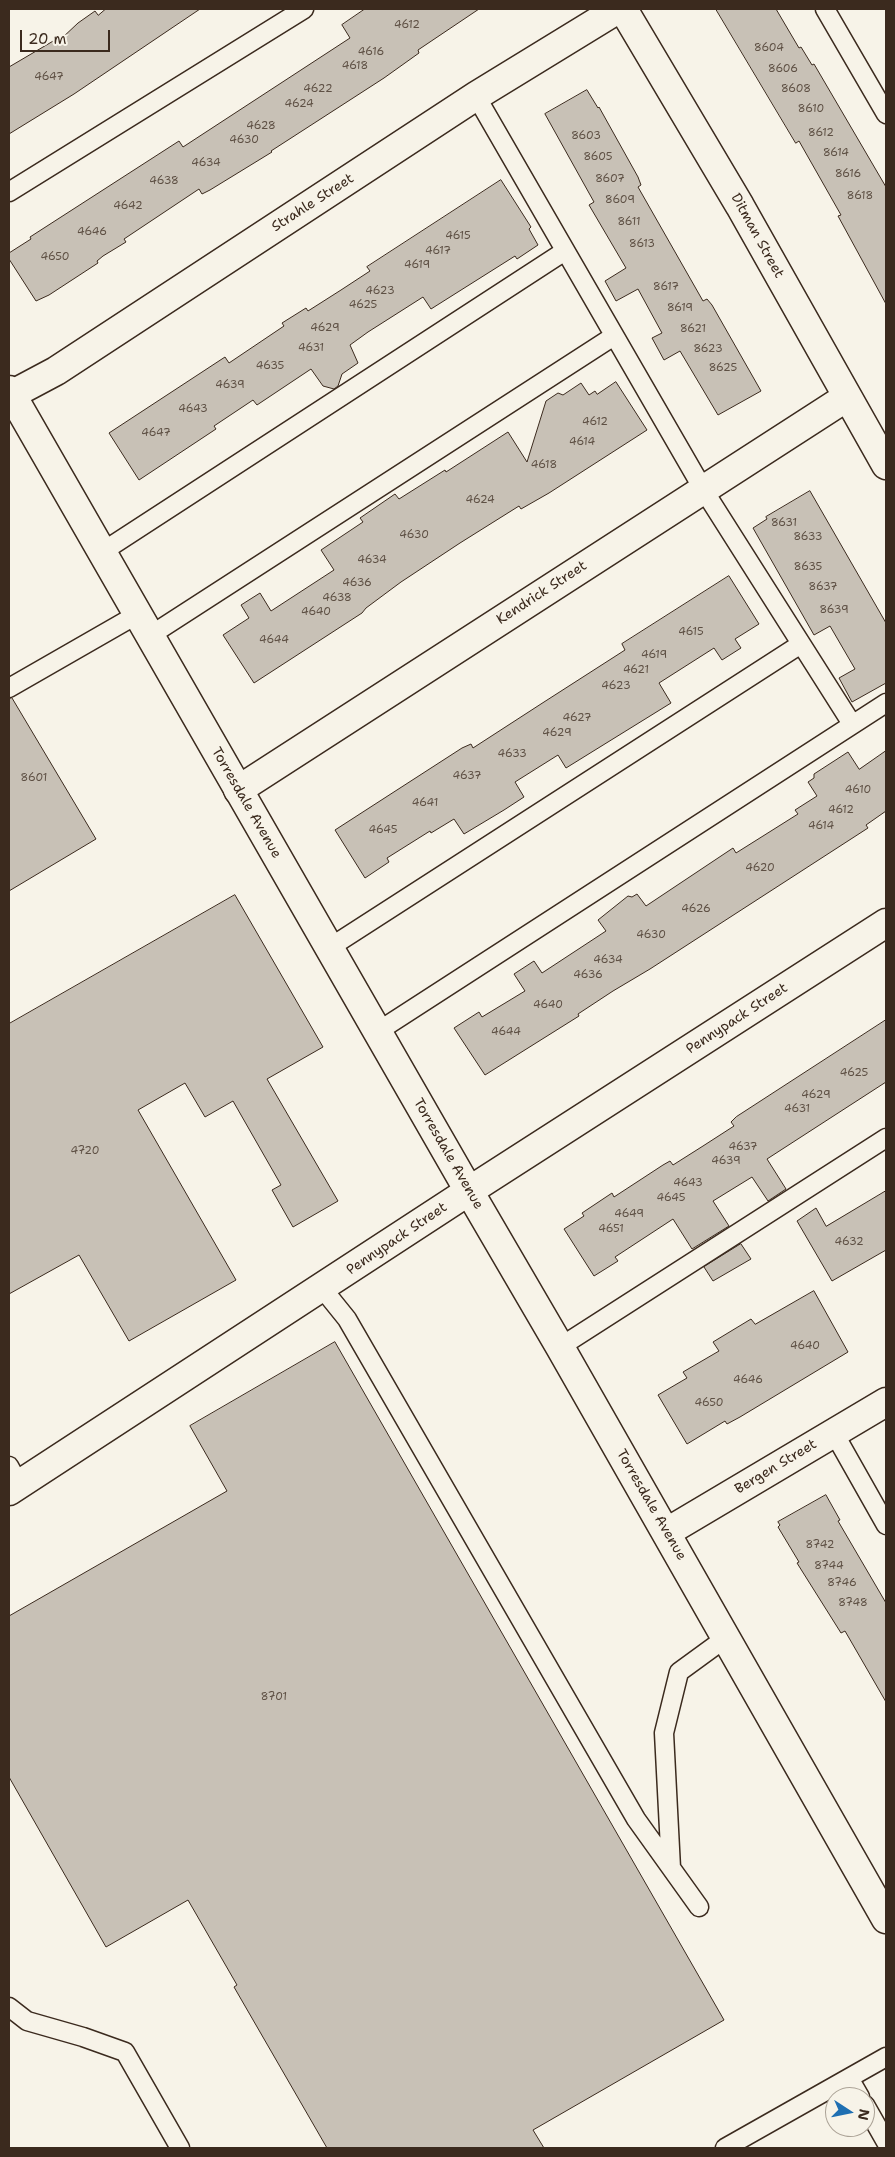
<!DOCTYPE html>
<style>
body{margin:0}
#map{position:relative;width:895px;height:2157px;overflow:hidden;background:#f7f3e8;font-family:"Shantell Sans",sans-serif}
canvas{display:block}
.frame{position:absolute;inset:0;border:10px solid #3b2a1e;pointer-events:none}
.north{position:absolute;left:825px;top:2087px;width:50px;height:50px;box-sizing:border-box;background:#f7f3e8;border:1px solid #aca397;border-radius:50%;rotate:101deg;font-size:14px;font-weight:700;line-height:20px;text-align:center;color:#3b2a1e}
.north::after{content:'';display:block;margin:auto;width:18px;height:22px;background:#1f6fb2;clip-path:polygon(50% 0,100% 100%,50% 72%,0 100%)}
.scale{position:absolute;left:20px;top:30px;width:90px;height:22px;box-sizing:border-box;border:2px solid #3b2a1e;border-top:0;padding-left:6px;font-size:15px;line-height:18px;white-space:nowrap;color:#3b2a1e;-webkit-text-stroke:4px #f7f3e8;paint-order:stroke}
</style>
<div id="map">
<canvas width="895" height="2157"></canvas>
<div class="frame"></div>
<div class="north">N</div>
<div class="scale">20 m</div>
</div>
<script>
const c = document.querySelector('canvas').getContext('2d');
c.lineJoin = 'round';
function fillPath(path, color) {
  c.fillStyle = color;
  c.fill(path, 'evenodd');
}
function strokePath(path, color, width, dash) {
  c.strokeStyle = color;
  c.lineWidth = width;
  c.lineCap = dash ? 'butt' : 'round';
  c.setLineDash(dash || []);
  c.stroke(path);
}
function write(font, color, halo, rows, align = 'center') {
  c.font = font + ' "Shantell Sans",sans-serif';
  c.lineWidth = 5;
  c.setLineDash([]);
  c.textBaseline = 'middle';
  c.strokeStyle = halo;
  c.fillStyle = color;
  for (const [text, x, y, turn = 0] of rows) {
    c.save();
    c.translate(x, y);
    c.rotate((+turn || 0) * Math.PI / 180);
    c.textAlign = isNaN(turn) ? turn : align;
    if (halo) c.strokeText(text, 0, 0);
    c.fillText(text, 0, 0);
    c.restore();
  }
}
const building = new Path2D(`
 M106 9H200L74 94 9 134V67L60 37 61 39 78 23 95 11 98 15Z
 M365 9H479L418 50 419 53 384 78 271 151 272 152 210 190 202 194 199 189 124 239 126 242 103 256 97 261 98 263 49 295 36 301 9 259V253L31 239 30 237 179 141 183 147 350 38 342 25Z
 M716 9H776L799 48 801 47 812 65 814 64 886 187V304L838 216 841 215 799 141 796 143Z
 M587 90 598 108 599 107 638 177 641 185 638 187 703 301 707 299 712 305 761 391 718 415 680 351 664 360 652 338 662 333 638 289 616 301 605 281 626 268 589 205 594 202 545 114Z
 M501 180 531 227 529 229 538 245 517 259 515 256 431 309 423 297 368 332 350 345 358 363 342 374 338 386 334 389 323 386 311 369 257 405 253 400 214 426 216 429 139 480 109 433 225 357 229 363 284 326 282 323 306 308 308 311 341 290 370 271 367 267Z
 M616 382 647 430 549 493 521 509 519 506 460 543 401 582 366 608 362 613 254 683 223 635 249 618 241 605 260 593 271 611 334 570 321 550 363 522 360 518 395 494 399 499 445 470 446 472 508 432 527 462 546 401 558 393 563 395 581 383 589 395 595 391 597 394Z
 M810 491 886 623V683L852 702 839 678 855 669 830 626 814 635 753 528 767 519 766 517Z
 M729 576 759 624 735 639 741 648 722 660 714 648 659 683 671 703 566 768 558 755 515 782 524 797 504 810 464 834 454 819 431 833 430 831 387 858 389 862 365 878 335 830 462 748 471 744 473 748 544 702 625 650 622 644Z
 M12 698 96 839 9 891V699Z
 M886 751V811L866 825 868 828 650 969 613 991 578 1014 579 1016 485 1075 454 1028 479 1012 482 1017 525 991 514 974 534 961 542 973 606 931 598 920 628 896 632 897 637 894 646 906 733 848 736 853 798 814 795 810 817 796 808 782 814 778V774L848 752 859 769Z
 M235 895 323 1047 267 1079 338 1201 293 1227 272 1190 281 1185 233 1101 205 1117 185 1083 138 1110 236 1280 129 1341 79 1255 9 1294V1024Z
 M886 1020V1082L767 1159 786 1189 768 1201 752 1177 713 1201 729 1226 692 1249 673 1219 615 1257 618 1261 594 1276 564 1229 584 1216 582 1213 612 1193 614 1197 663 1165 670 1161 673 1165 703 1146 734 1126 731 1122 736 1117Z
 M886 1191V1250L832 1281 797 1221 816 1208 826 1226Z
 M741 1244 751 1259 713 1281 704 1267Z
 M814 1291 848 1352 740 1417 727 1424 725 1421 687 1444 658 1395 687 1378 683 1372 719 1351 713 1342 751 1319 755 1324Z
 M335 1342 724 2020 533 2130 544 2148H327L234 1987 237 1985 188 1900 106 1947 9 1777V1616L227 1491 190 1426Z
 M826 1495 840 1520 838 1521 886 1603V1702L845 1631 841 1633 797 1563 799 1562 778 1527 780 1525 778 1522Z`);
fillPath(building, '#c8c1b6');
strokePath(building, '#3b2a1e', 1);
const lane = new Path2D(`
 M825 9 886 114
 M476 96 703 489 852 724
 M9 192 304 9
 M102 552 565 251
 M151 635 614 336
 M9 688 138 614
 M329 948 801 644
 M377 1032 886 703
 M322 1288 347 1319 636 1819 699 1907
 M560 1347 886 1138
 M834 1433 886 1525
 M9 1466 19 1484
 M671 1868 664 1733 679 1672 727 1637
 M9 2007 27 2021 83 2037 125 2052 180 2148
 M849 2078 860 2097
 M865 2105 886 2142
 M725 2148 886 2057`);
const street = new Path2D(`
 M623 9 740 206 886 465
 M9 396 56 371 476 96 618 9
 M238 790 847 397
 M9 1491 469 1191 886 923
 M667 1532 886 1402`);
const secondary = new Path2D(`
 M9 390 469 1191 560 1347 886 1919`);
strokePath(lane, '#3b2a1e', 21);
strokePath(street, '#3b2a1e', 31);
strokePath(secondary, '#3b2a1e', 31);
strokePath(lane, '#f7f3e8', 18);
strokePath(street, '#f7f3e8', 28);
strokePath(secondary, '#f7f3e8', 28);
write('11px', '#5e5044', null, [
 ["4612",407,25],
 ["8604",769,48],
 ["4616",371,52],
 ["4618",355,66],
 ["8606",783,69],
 ["4647",49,77],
 ["4622",318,89],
 ["8608",796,89],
 ["4624",299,104],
 ["8610",811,109],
 ["4628",261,126],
 ["8612",821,133],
 ["8603",586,136],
 ["4630",244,140],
 ["8614",836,153],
 ["8605",598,157],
 ["4634",206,163],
 ["8616",848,174],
 ["8607",610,179],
 ["4638",164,181],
 ["8618",860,196],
 ["8609",620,200],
 ["4642",128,206],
 ["8611",629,222],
 ["4646",92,232],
 ["4615",458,236],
 ["8613",642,244],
 ["4617",438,251],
 ["4650",55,257],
 ["4619",417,265],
 ["8617",666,287],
 ["4623",380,291],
 ["4625",363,305],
 ["8619",680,308],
 ["4629",325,328],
 ["8621",693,329],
 ["4631",311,348],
 ["8623",708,349],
 ["4635",270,366],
 ["8625",723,368],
 ["4639",230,385],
 ["4643",193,409],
 ["4612",595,422],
 ["4647",156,433],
 ["4614",582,442],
 ["4618",544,465],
 ["4624",480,500],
 ["8631",784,523],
 ["4630",414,535],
 ["8633",808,537],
 ["4634",372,560],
 ["8635",808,567],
 ["4636",357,583],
 ["8637",823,587],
 ["4638",337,598],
 ["8639",834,610],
 ["4640",316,612],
 ["4615",691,632],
 ["4644",274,640],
 ["4619",654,655],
 ["4621",636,670],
 ["4623",616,686],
 ["4627",577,718],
 ["4629",557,733],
 ["4633",512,754],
 ["4637",467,776],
 ["8601",34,778],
 ["4610",858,790],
 ["4641",425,803],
 ["4612",841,810],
 ["4614",821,826],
 ["4645",383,830],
 ["4620",760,868],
 ["4626",696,909],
 ["4630",651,935],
 ["4634",608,960],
 ["4636",588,975],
 ["4640",548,1005],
 ["4644",506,1032],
 ["4625",854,1073],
 ["4629",816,1095],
 ["4631",797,1109],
 ["4637",743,1147],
 ["4720",85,1151],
 ["4639",726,1161],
 ["4643",688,1183],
 ["4645",671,1198],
 ["4649",629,1214],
 ["4651",611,1229],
 ["4632",849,1242],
 ["4640",805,1346],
 ["4646",748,1380],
 ["4650",709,1403],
 ["8742",820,1545],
 ["8744",829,1566],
 ["8746",842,1583],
 ["8748",853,1603],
 ["8701",274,1697]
]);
write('14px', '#3b2a1e', '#f7f3e8', [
 ["Strahle Street",313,203,-33],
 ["Ditman Street",757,236,61],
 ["Kendrick Street",542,593,-33],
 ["Torresdale Avenue",246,803,60],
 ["Pennypack Street",737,1019,-33],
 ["Torresdale Avenue",448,1154,60],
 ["Pennypack Street",397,1239,-34],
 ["Bergen Street",776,1467,-31],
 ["Torresdale Avenue",651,1505,60]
]);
</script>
